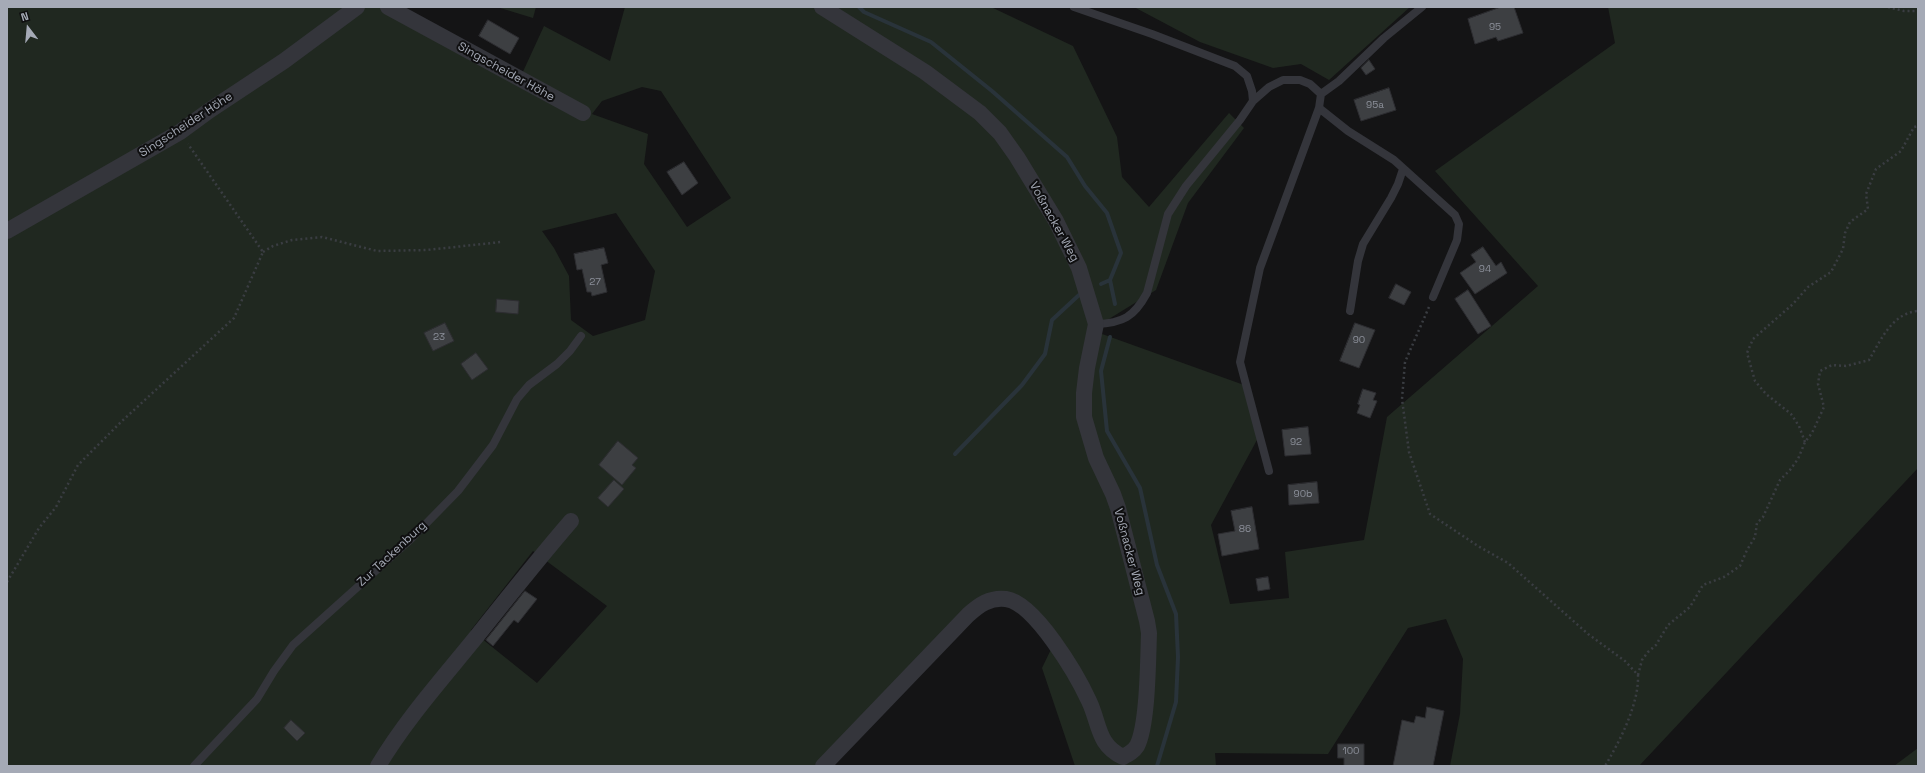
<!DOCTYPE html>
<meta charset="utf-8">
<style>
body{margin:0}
#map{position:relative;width:1925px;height:773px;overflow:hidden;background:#141415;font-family:"Space Grotesk",sans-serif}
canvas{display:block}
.frame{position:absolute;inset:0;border:8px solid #a5aab6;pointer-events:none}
.north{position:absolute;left:8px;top:8px;width:40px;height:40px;-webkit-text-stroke:3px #0f0f10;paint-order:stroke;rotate:344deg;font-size:11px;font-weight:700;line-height:16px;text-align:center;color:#a5aab6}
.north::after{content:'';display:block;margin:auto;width:14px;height:18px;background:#a5aab6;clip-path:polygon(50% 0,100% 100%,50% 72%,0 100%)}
</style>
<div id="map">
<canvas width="1925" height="773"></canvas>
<div class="frame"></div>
<div class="north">N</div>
</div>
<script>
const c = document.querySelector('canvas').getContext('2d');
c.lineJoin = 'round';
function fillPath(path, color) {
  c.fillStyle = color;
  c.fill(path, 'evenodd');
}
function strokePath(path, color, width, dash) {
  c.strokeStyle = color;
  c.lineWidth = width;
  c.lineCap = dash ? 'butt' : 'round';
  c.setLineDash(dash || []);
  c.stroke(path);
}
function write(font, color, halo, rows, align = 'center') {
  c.font = font + ' "Space Grotesk",sans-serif';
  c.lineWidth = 4;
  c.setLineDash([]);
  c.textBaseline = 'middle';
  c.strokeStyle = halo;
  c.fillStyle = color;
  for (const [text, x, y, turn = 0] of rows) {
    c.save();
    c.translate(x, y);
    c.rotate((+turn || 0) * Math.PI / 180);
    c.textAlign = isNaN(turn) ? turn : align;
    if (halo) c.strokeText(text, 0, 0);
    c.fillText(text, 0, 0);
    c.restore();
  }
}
fillPath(new Path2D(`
 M7 7H395L521 76 544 26 610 61 625 7H991L1073 46 1117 137 1122 177 1149 207 1229 113 1244 128 1188 203 1156 290 1091 330 1244 385 1258 438 1211 525 1230 604 1289 598 1285 552 1364 540 1387 417 1538 286 1435 171 1615 43 1608 7H1918V468L1639 766H1450L1460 714 1463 659 1446 619 1408 628 1328 754 1215 753 1216 766H1075L1042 668 1056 639 1021 599H982L818 766H7ZM642 87 661 91 731 198 687 227 644 164 648 134 592 114 602 101ZM616 213 655 271 645 320 593 336 571 320 569 276 554 248 542 231ZM533 551 607 606 537 683 471 630Z
 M497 7H536L533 18Z
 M1134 7H1410L1329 80 1301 64 1273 68 1200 42Z
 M1918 748V766H1894Z`), '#202820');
strokePath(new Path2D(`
 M859 7 864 12 931 42 992 91 1067 157 1085 186 1107 213 1121 253 1110 280 1115 304
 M1101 284 1110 280
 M1110 337 1101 371 1107 431 1140 488 1157 565 1176 614 1178 657 1176 702 1157 766
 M955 454 1022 385 1045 354 1052 320 1079 295`), '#29333a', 4);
const building = new Path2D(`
 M1501 7H1514L1523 33 1498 41 1496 37 1475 44 1468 19Z
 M488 20 519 38 510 54 479 36Z
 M1369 60 1375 69 1366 75 1361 68Z
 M1389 88 1396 110 1361 121 1354 100Z
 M684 162 698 183 682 195 667 172Z
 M1483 247 1496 266 1501 262 1507 273 1475 294 1460 273 1476 262 1471 255Z
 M604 248 608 263 601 265 607 292 592 296 591 292H587L582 269 577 270 574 254Z
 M1396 284 1411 292 1404 305 1389 298Z
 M1468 290 1491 326 1478 334 1455 299Z
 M497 299 519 301 518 314 496 312Z
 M445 323 454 341 433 351 424 333Z
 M1355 323 1375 330 1359 368 1340 361Z
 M476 353 488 369 472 380 461 364Z
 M1363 389 1376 393 1373 400 1377 401 1370 418 1357 413 1360 405 1358 404Z
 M1308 427 1311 454 1285 456 1282 430Z
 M618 441 638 458 632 465 636 468 622 485 599 465Z
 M614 480 624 489 608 507 598 498Z
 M1317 482 1319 503 1289 505 1288 485Z
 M1252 507 1259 549 1222 556 1218 534 1235 531 1231 511Z
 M1268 577 1270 589 1258 591 1256 579Z
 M525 591 537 599 518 623 514 620 493 646 486 640Z
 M1427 707 1444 711 1433 766H1393L1402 720 1414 723 1416 716 1425 718Z
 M291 720 305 733 297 741 284 728Z
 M1338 744H1364V766H1344V758H1338Z`);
fillPath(building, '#3d3f42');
strokePath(building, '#2d2d31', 1);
strokePath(new Path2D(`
 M1888 7 1904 11H1918
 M263 252 273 246 292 240 322 237 377 251 427 250 501 242
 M1429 307 1405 362 1402 399 1409 452 1430 514 1478 546 1508 563 1588 634 1625 661 1638 675C1639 704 1620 741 1605 766
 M1805 442 1799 426 1791 414 1766 394 1755 381 1747 353 1753 339 1793 304 1808 287 1831 272 1843 249 1845 233 1850 222 1868 209 1866 194 1876 169 1901 151 1914 127 1918 126
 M7 582 39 528 56 507 78 465 122 421 234 318 263 252 188 144
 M1638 675 1642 660 1648 652 1656 645 1668 625 1690 607 1703 585 1724 577 1740 566 1747 550 1755 537 1757 523 1763 517 1780 480 1790 470 1798 459 1805 442 1812 433 1824 407 1818 384 1820 371 1832 365 1846 366 1869 360C1881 340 1892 313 1918 311`), '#3a3d42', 2.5, [2, 3]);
strokePath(new Path2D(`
 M1074 7 1152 34 1235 66 1247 76 1252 91 1253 101
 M1321 94 1339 81 1384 38 1422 7
 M1319 108 1348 131 1394 160 1455 215 1459 224 1457 240 1433 297
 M1350 311 1358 261 1363 244 1391 198 1398 184 1403 169
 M1096 324C1123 323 1134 317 1147 293L1168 214 1186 186 1240 120 1253 101 1269 87 1283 80H1300L1310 84 1321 94 1319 108 1260 268 1240 362 1269 471
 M194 766 257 699 274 671 293 645 411 539 458 491 493 445 517 399 529 385 557 364 570 351 581 336`), '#34353b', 8);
strokePath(new Path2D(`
 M388 7 583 113
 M822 7 925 72 980 113 1000 133 1017 157 1056 221 1079 268 1096 324 1087 368 1084 393V417L1096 458 1113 494 1118 508 1147 621 1149 633C1148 659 1148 725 1137 746 1133 752 1129 754 1123 757 1097 745 1100 724 1089 701 1077 675 1035 603 1006 599 990 597 979 605 968 615L823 766
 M7 231 180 132 210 110 284 61 357 7
 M378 766C406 719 443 678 477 636 508 597 539 558 571 521`), '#34353b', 16);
write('10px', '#8b8f99', null, [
 ["95",1495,27],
 ["95a",1375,105],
 ["94",1485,269],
 ["27",595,282],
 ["23",439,337],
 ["90",1359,340],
 ["92",1296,442],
 ["90b",1303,494],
 ["86",1245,529],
 ["100",1351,751]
]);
write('12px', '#a5aab6', '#0f0f10', [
 ["Singscheider Höhe",506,72,29],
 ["Singscheider Höhe",186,125,-33],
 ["Voßnacker Weg",1054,222,61],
 ["Voßnacker Weg",1129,552,75],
 ["Zur Tackenburg",392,554,-43]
]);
</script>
